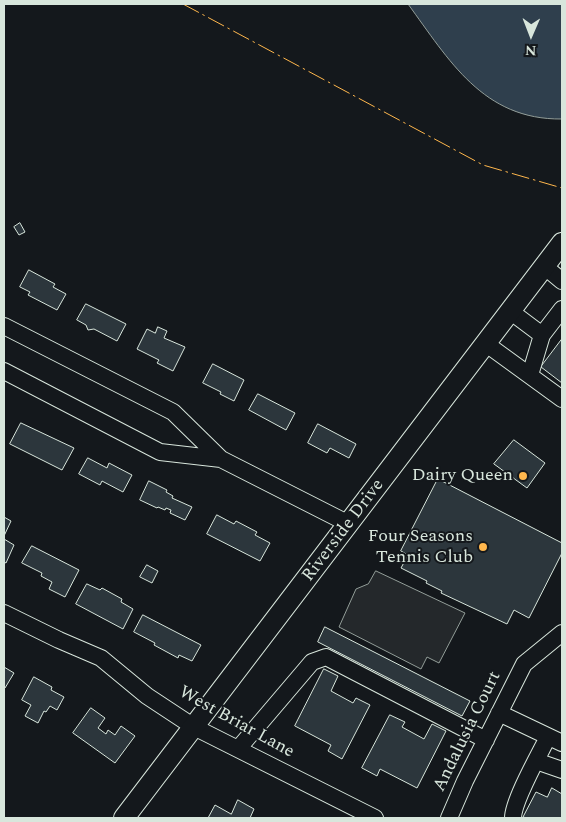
<!DOCTYPE html>
<style>
body{margin:0}
#map{position:relative;width:566px;height:822px;overflow:hidden;background:#14181c;font-family:Spectral,serif}
canvas{display:block}
.frame{position:absolute;inset:0;border:5px solid #d8e6dc;pointer-events:none}
.north{position:absolute;left:506px;top:10px;width:50px;height:50px;-webkit-text-stroke:4px #14181c;paint-order:stroke;rotate:181deg;font-size:14px;font-weight:700;line-height:20px;text-align:center;color:#d8e6dc}
.north::after{content:'';display:block;margin:auto;width:18px;height:22px;background:#d8e6dc;clip-path:polygon(50% 0,100% 100%,50% 72%,0 100%)}
</style>
<div id="map">
<canvas width="566" height="822"></canvas>
<div class="frame"></div>
<div class="north">N</div>
</div>
<script>
const c = document.querySelector('canvas').getContext('2d');
c.lineJoin = 'round';
function fillPath(path, color) {
  c.fillStyle = color;
  c.fill(path, 'evenodd');
}
function strokePath(path, color, width, dash) {
  c.strokeStyle = color;
  c.lineWidth = width;
  c.lineCap = dash ? 'butt' : 'round';
  c.setLineDash(dash || []);
  c.stroke(path);
}
function write(font, color, halo, rows, align = 'center') {
  c.font = font + ' Spectral,serif';
  c.lineWidth = 4;
  c.setLineDash([]);
  c.textBaseline = 'middle';
  c.strokeStyle = halo;
  c.fillStyle = color;
  for (const [text, x, y, turn = 0] of rows) {
    c.save();
    c.translate(x, y);
    c.rotate((+turn || 0) * Math.PI / 180);
    c.textAlign = isNaN(turn) ? turn : align;
    if (halo) c.strokeText(text, 0, 0);
    c.fillText(text, 0, 0);
    c.restore();
  }
}
const parking = new Path2D(`
 M376 571 465 613 439 663 427 657 421 669 339 627 356 589 368 584Z`);
fillPath(parking, '#24282b');
strokePath(parking, '#939e99', 1);
const water = new Path2D(`
 M408 4H562V119C483 120 449 60 408 4Z`);
fillPath(water, '#2f3f4d');
strokePath(water, '#939e99', 1);
const building = new Path2D(`
 M20 223 25 232 19 235 14 227Z
 M29 270 55 284 53 287 66 294 57 310 28 295 30 292 20 287Z
 M86 304 126 324 117 341 94 329 88 330 86 325 77 320Z
 M158 327 167 331 164 338 185 347 173 371 157 363 159 360 137 349 147 329 155 333Z
 M562 339V383L541 367Z
 M213 364 244 380 234 401 220 394 221 392 203 383Z
 M258 394 295 413 286 430 249 410Z
 M21 423 74 448 62 470 10 444Z
 M318 424 356 444 349 458 330 448 327 453 308 443Z
 M514 440 545 463 527 488 494 464Z
 M88 458 107 468 109 463 132 475 123 492 102 481 100 485 79 474Z
 M438 479 562 543V553L529 618 514 610 507 624 441 593 442 591 426 583 427 581 401 568 408 555 401 551Z
 M149 481 167 490 166 492 173 496 172 498 192 507 185 520 170 513 171 510 166 508 165 510 158 507 157 508 140 500Z
 M217 515 234 524 236 521 257 532 255 535 270 543 260 561 207 534Z
 M4 517 11 521 4 536Z
 M4 539 14 545 6 563 4 562Z
 M32 546 79 570 65 597 49 589 52 582 41 576 42 573 22 563Z
 M147 565 158 571 152 583 140 577Z
 M87 584 100 590 102 588 122 599 121 602 133 609 123 629 76 604Z
 M143 615 201 645 192 661 179 655 178 658 154 645 155 643 134 632Z
 M325 627 470 701 462 716 318 642Z
 M4 667 14 673 5 688H4Z
 M324 669 338 676 331 691 353 703 356 698 370 705 342 759 328 751 331 745 295 726Z
 M34 677 52 687 51 690 64 697 57 710 50 706 46 712 44 711 38 723 25 716 31 705 22 700Z
 M91 708 105 718 98 728 106 734 108 730 115 735 121 726 135 736 115 763 73 733Z
 M390 715 405 722 402 727 424 739 432 724 446 731 417 788 380 769 377 776 362 768Z
 M552 788 562 794V818H527L523 817 536 792 547 797Z
 M238 800 254 809 250 818H208L215 805 231 814Z`);
fillPath(building, '#2c363c');
strokePath(building, '#d8e6dc', 1);
const minor = new Path2D(`
 M544 266 562 281
 M510 311 542 335 562 309
 M4 326 173 412 221 459
 M485 343 562 399
 M4 371 160 452 221 459 349 524
 M530 375 542 335
 M4 613 59 640 101 658 147 696 194 727 375 818
 M499 713 562 743
 M238 749 312 662 326 657 486 740
 M536 761 562 770
 M449 818 465 781 524 664 562 633
 M513 818C513 801 539 755 548 737`);
const major = new Path2D(`
 M124 818 562 243`);
strokePath(minor, '#d8e6dc', 18);
strokePath(major, '#d8e6dc', 22);
strokePath(minor, '#14181c', 16);
strokePath(major, '#14181c', 20);
strokePath(new Path2D(`
 M183 4 483 165 562 188`), '#ffb74d', 1, [18, 4, 2.5, 4]);
for (const [x, y, r, color] of [
 [523,476,5,"#ffb74d"],
 [483,547,5,"#ffb74d"]
]) {
  const dot = new Path2D();
  dot.arc(x, y, r, 0, 2 * Math.PI);
  c.fillStyle = color;
  c.fill(dot);
  strokePath(dot, '#14181c', 2);
}
write('18px', '#d8e6dc', '#14181c', [
 ["Dairy Queen",513,476],
 ["Four Seasons",473,537],
 ["Tennis Club",473,558]
], 'right');
write('18px', '#d8e6dc', '#14181c', [
 ["Riverside Drive",344,531,-53],
 ["West Briar Lane",236,723,29],
 ["Andalusia Court",468,732,-64]
]);
</script>
